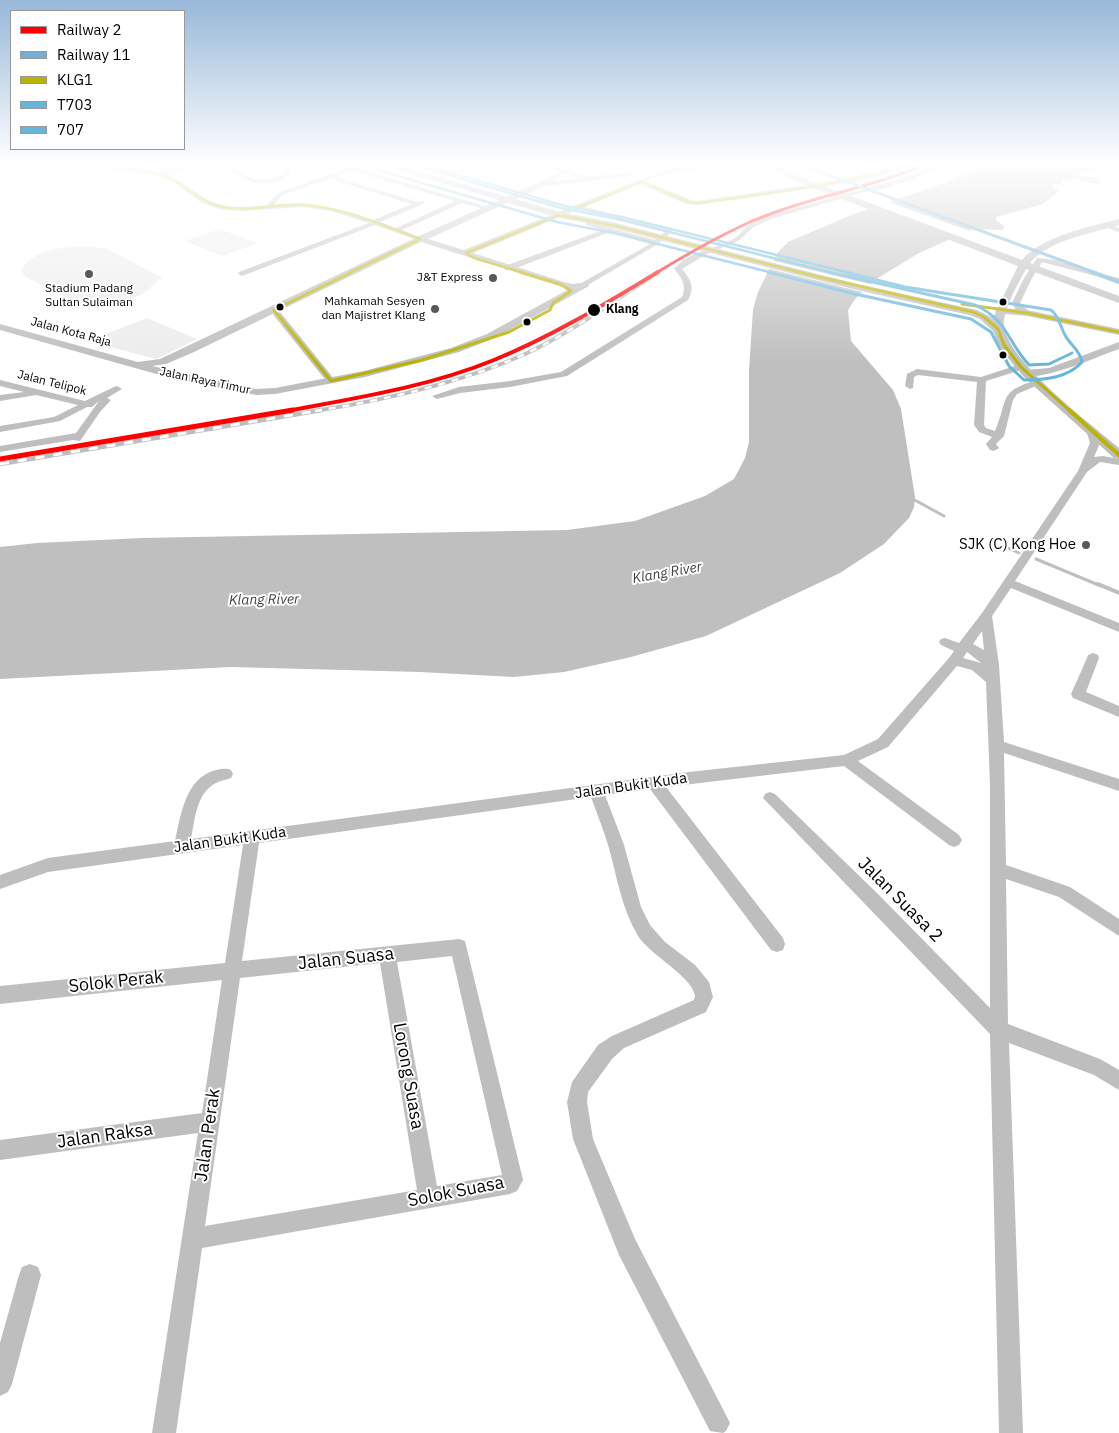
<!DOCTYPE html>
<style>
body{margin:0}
#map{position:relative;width:1119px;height:1433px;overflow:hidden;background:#fff;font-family:"IBM Plex Sans",sans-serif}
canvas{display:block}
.legend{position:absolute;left:10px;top:10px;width:175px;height:140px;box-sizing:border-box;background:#fff;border:1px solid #999;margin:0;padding:6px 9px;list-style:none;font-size:15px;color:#000}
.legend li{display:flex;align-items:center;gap:10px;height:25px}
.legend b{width:25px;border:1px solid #999}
</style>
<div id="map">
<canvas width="1119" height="1433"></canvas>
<ul class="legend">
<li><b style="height:6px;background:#f00"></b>Railway 2</li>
<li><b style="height:6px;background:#73afd4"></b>Railway 11</li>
<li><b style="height:6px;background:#bab200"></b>KLG1</li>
<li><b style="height:6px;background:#66b6da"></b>T703</li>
<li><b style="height:6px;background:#66b6da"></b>707</li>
</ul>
</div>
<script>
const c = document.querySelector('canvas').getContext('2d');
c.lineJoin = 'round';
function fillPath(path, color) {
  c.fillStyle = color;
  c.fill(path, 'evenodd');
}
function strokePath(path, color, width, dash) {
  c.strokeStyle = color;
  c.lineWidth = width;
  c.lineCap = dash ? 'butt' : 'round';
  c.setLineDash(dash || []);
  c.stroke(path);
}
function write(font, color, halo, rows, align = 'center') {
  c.font = font + ' "IBM Plex Sans",sans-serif';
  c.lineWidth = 4;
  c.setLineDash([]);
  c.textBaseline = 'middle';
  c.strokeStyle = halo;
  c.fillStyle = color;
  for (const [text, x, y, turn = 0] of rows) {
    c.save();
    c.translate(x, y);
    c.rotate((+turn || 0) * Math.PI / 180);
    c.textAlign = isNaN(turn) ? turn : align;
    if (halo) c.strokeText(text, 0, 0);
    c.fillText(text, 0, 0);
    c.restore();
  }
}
fillPath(new Path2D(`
 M80 163H157L174 175 175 179 151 172Z
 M634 163H713L635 173 624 168Z
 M220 229 258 243 222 256 185 241Z
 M89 246 107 249 163 278C154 282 151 289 142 294 95 317 64 297 24 276L21 271C32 248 67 246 89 246Z
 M147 318 197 339 156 359 88 341Z`), '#ececec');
fillPath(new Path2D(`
 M994 163H1106L1093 170 1076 174C1084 178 1095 175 1101 181L1099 183 1107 185 1082 182 1075 178 1068 181 1061 180 1064 185 1052 184 1053 188 1059 191 1043 204 996 217V220L1004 226 1003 230 973 229 919 253 878 278 855 299 848 310 851 341 893 390 901 409 915 497 914 507 909 518 884 544 840 573 706 636 631 657 564 672 514 677 420 672 230 667 0 679V547L37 543 142 538 567 530 635 521 705 496 734 479 745 458 749 442V371L753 309 758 292 777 253 788 242 851 215 950 181Z`), '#bfbfbf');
fillPath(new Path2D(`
 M886 201 973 232 956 241 866 207Z
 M770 260 874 285 866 293 766 268Z`), '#fff');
strokePath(new Path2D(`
 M911 498 944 516
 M1004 546 1019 553
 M1036 559 1101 586`), '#bfbfbf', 3);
strokePath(new Path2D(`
 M1098 584 1119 593`), '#bfbfbf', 4);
fillPath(new Path2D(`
 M69 163 120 166 160 173 162 171 191 163H203L165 175C180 179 190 189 202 197 222 210 245 208 267 205L278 193 362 163H372L358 169 491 208 488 210 462 203 402 230 422 238V240L420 241 375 225 242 276 238 274 239 272 369 223 331 211 303 207 240 211 219 209 202 203 172 181 154 175ZM352 171 455 201 396 228 380 222 421 205 425 202 424 201 418 202 335 177ZM330 179 412 204 373 220 317 205 303 203 275 204 282 195Z
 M285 163H291V174C272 189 248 185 230 170L235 169C256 182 262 183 285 174Z
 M405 163H413L404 168H400V166Z
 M475 163H484L444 179 439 178Z
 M531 163H542L565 170 578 163H587L571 171 595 179 592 181 566 174 542 186 539 184 541 181 560 172Z
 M606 163H614L635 174 630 175Z
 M715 163H735L671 173 649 179 646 177 670 169Z
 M761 163H769L792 175 787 176Z
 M942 163H951L914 179 882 189 864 192 771 219 753 227 740 240 705 255 682 269C691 279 695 288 688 300L567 376 510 387 460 393 437 399 432 396 459 387 510 381 561 372 682 297C687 285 682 278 674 269 690 250 715 250 735 238 740 235 744 228 749 225 764 214 786 211 803 206 850 192 897 182 942 163Z
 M579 205 620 217 672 230 673 231 658 244 586 286 582 284 583 282 650 244 610 232 511 270H505V266L603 230 586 225V223L588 222 655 240 665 232 616 220 577 208V206Z
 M1107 224 1119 228V232L1105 227 1104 226Z
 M1037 258 1055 260 1093 272 1119 278V282L1042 262 1031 280 1020 303 1031 313 1024 315 1016 310 1012 303 1023 280Z
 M271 308H277L334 379V383H328L271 312Z
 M1021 364 1024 365V369L986 381 984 425 986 428 995 431C1009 400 997 391 1038 380L1043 383 1017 394 1013 400 1004 436 996 444 999 448 994 451 990 450 986 444 992 437 979 432 974 425 977 382 918 375 914 377 913 388 910 389 905 386 907 374 917 369 981 377Z
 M0 380 85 401 114 387 117 386 122 389 107 398 111 400 100 412 80 441 73 440 0 452V446L76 433 99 401 92 407H87L60 421 0 432V426L54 417 78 405 36 395 0 401V395L24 392 0 386Z
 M1091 427 1096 430 1100 443 1094 457 1103 456 1119 459V465L1100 462 1087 472 1015 581 1119 623V632L1011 588 992 616 999 665 1004 742 1119 779V791L1004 753 1006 865 1070 887 1119 919V936L1059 897 1006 879 1008 1024 1100 1059 1119 1070V1090L1094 1075 1009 1043 1023 1433H999L990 1034 763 798 765 794 770 792 775 794 879 895 990 1008V785L986 682 972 670 957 666 888 747 858 761 959 835 962 840 959 845 954 847 949 845 844 766 666 787 783 938 785 944 783 950 777 952 771 950 650 789 605 795 624 845 641 907 650 925 665 942 695 965 709 982 713 997 706 1012 624 1048 612 1059 588 1092 587 1102 593 1139 635 1239 726 1415 730 1423 726 1431 723 1433 710 1431 619 1255 573 1139 567 1102 572 1082 598 1045 612 1036 694 1000 695 996C692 976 651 956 638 936 622 909 617 878 609 848 604 831 597 814 591 797L259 843 242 961 459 939 465 941 523 1180 517 1191 510 1194 202 1248 176 1433H152L198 1133 0 1160V1140L202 1113 222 980 0 1004V986L225 963 243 845 48 872 0 889V875L48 858 175 841C181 815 185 778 216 770 222 769 226 768 231 770L233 774 231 778C226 780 221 780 216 783 196 793 195 820 191 839L689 772 844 755 878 739 949 658 954 651 941 645 939 642 941 639 945 638 959 643 982 613 1078 471 1090 443 1086 430ZM982 631 984 650 973 644ZM967 652 985 666 981 663 963 658ZM452 956 502 1175 437 1186 397 962ZM380 963 417 1190 205 1226 240 978Z
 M1093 653 1098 655 1099 658 1086 692 1119 706V717L1073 698 1071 694 1087 658 1088 655Z
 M30 1264 38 1267 41 1275 12 1384 8 1392 0 1396V1343L19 1275 22 1267Z`), '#bebebe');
fillPath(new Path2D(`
 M900 163H912L888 174 848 183 698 205 686 204 640 184 473 253 564 282 572 284 589 282V286L495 338 459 352 365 377 275 394 256 395 167 377 0 330V324L138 362 160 359 417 237 539 182 626 173 630 175 626 177 544 186 428 239 464 250 648 176 652 178 646 181 691 200 698 201 848 179 882 170ZM421 242 569 289 487 334 451 348 364 371 275 388 256 389 152 366 166 364 194 352Z
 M1000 308 1027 310 1119 329V335L1027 316 996 313 995 311Z
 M1119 342V349C1101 355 1034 386 1020 373L1026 370 1049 368Z`), '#bebebe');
fillPath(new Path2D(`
 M375 163H390L560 212 616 223 857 284 977 310 993 318 1018 266 805 185 786 177 770 163H780L792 173 811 181 1022 260C1040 237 1091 226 1119 219V225C1091 234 1050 239 1030 263L1119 296V303L1026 269C1019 282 1002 311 1004 326 1008 362 1090 423 1119 448V459L1114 458 1026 379 1008 358 997 341 993 331 980 319 969 315 857 290 616 229 556 217Z`), '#bebebe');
const railFar2 = new Path2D(`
 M656 273 660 271`);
const railFar1 = new Path2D(`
 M315 411C385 400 457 384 523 355 571 333 614 301 658 272`);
const rail = new Path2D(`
 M0 464 322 410`);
strokePath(railFar2, '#bebebe', 2.5);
strokePath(railFar1, '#bebebe', 4);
strokePath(rail, '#bebebe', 4.5);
strokePath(railFar2, '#fff', 2, [5.5]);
strokePath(railFar1, '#fff', 2.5, [7]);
strokePath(rail, '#fff', 3, [9]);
strokePath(new Path2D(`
 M75 163C106 167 140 166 169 178 188 186 202 203 223 207 249 212 276 203 303 205 343 207 382 225 420 239
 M577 208 641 182 689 202 698 203C769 193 839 187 907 163
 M466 253 474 258 524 273
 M466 253 559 215 616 226 803 273
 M349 273 420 239`), '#bab200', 2.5);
strokePath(new Path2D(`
 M352 272 274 310 331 381 422 360 509 332 550 310 553 303 571 291 562 285 520 272
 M798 272 973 312 984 317 998 329 1004 345 1021 367 1070 411
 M962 304 1027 313 1119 332`), '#bab200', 3);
strokePath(new Path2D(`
 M1069 410 1119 455`), '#bab200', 4);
strokePath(new Path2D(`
 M418 163 565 206 622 217 850 273
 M377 170 557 222 614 233 773 273`), '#66b6da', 2.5);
strokePath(new Path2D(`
 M768 272 855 294 971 319 991 332 1009 366 1024 380C1044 380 1068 378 1082 362 1080 350 1070 345 1065 335 1060 326 1059 316 1051 310L905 287 845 272`), '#66b6da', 3);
strokePath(new Path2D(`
 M407 163 561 208 618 219 833 273`), '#66b6da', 2.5);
strokePath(new Path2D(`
 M828 272 975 305C1009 321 1006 340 1029 365L1049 364 1072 353`), '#66b6da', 3);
strokePath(new Path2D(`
 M656 273C684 256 721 235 750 222 808 197 871 188 929 163`), '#f00', 3);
strokePath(new Path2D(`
 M287 411C356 398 428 387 494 360 551 337 605 304 658 272`), '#f00', 4);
strokePath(new Path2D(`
 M0 459 293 410`), '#f00', 5);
strokePath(new Path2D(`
 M796 163 1096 273`), '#73afd4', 3);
strokePath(new Path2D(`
 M1092 272 1119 282`), '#73afd4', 4);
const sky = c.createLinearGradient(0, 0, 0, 364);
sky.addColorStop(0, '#97b8d8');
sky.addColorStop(0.45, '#fff');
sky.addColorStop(1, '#ffffff00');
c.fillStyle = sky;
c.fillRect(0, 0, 1119, 364);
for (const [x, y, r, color] of [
 [89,274,5,"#595959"],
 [493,278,5,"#595959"],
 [1003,302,4.5,"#000"],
 [280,307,4.5,"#000"],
 [435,309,5,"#595959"],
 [594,310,7,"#000"],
 [527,322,4.5,"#000"],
 [1003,355,4.5,"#000"],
 [1086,545,5,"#595959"]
]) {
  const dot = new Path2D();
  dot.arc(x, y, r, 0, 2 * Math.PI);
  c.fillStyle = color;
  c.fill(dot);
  strokePath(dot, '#fff', 2);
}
write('12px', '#000', '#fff', [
 ["J&T Express",483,278],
 ["Stadium Padang",89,289,"center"],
 ["Sultan Sulaiman",89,303,"center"],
 ["Mahkamah Sesyen",425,302],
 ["dan Majistret Klang",425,316]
], 'right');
write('bold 12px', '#000', '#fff', [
 ["Klang",606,310]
], 'left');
write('12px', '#000', '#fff', [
 ["Jalan Kota Raja",71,332,15],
 ["Jalan Raya Timur",205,381,12],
 ["Jalan Telipok",52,383,14]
]);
write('italic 14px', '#444', '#fff', [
 ["Klang River",667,573,-10],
 ["Klang River",264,600,-1]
]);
write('15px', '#000', '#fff', [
 ["SJK (C) Kong Hoe",1076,545]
], 'right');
write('15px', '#000', '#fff', [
 ["Jalan Bukit Kuda",631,786,-8],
 ["Jalan Bukit Kuda",230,840,-8]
]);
write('18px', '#000', '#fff', [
 ["Jalan Suasa 2",900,900,45],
 ["Jalan Suasa",346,959,-6],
 ["Solok Perak",116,982,-6],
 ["Lorong Suasa",408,1076,80],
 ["Jalan Perak",208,1135,-82],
 ["Jalan Raksa",105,1136,-8],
 ["Solok Suasa",456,1192,-11]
]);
</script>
